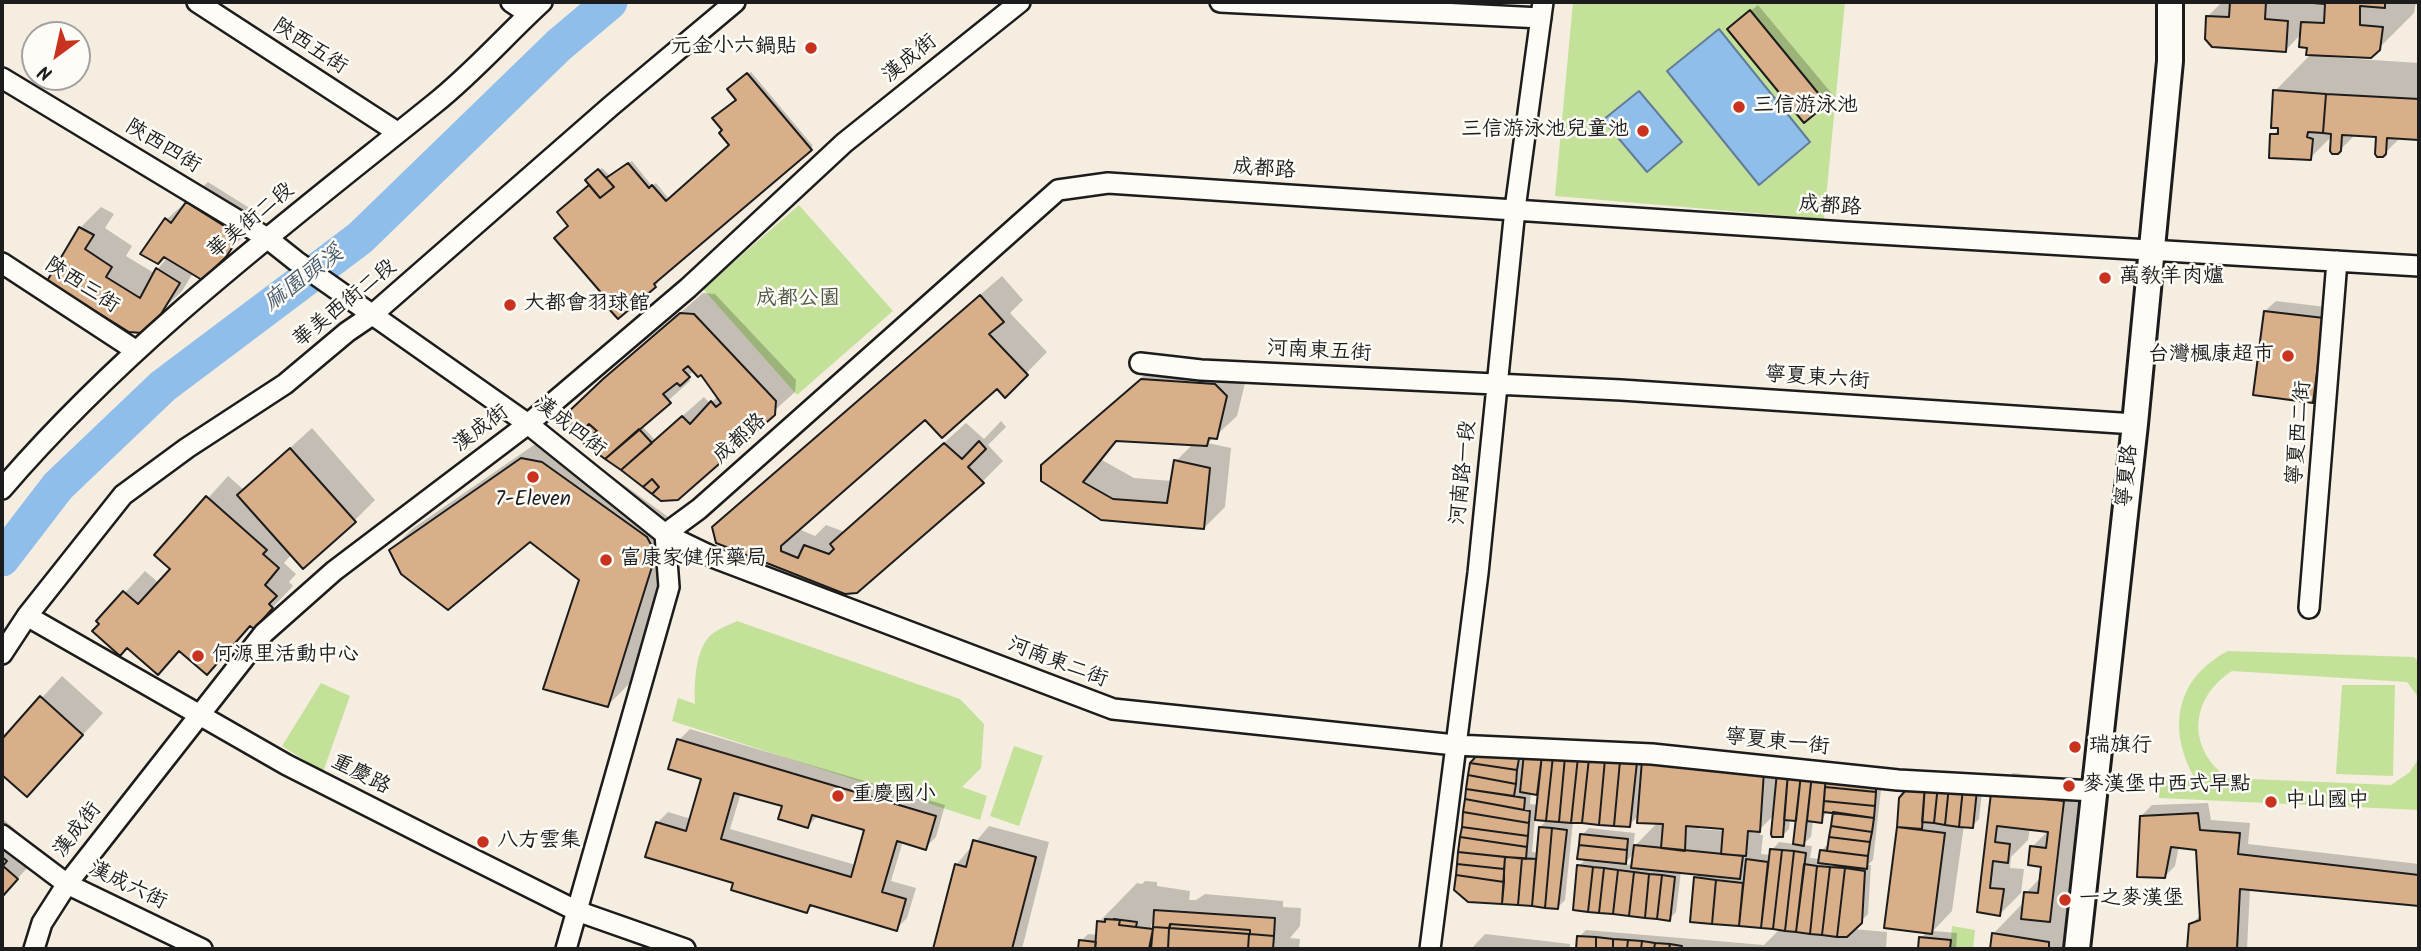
<!DOCTYPE html>
<meta charset="utf-8">
<style>
body{margin:0}
#map{position:relative;width:2421px;height:951px;overflow:hidden;background:#f6ede1;font-family:Kalam,sans-serif}
canvas{display:block}
.frame{position:absolute;inset:0;border:4px solid #1c1c1c;pointer-events:none}
.north{position:absolute;left:21px;top:21px;width:70px;height:70px;box-sizing:border-box;background:#fdfcf7;border:2px solid #a3a29f;border-radius:50%;rotate:213deg;font-size:19px;font-weight:700;line-height:28px;text-align:center;color:#1c1c1c}
.north::after{content:'';display:block;margin:auto;width:24px;height:32px;background:#c8321e;clip-path:polygon(50% 0,100% 100%,50% 72%,0 100%)}
</style>
<div id="map">
<canvas width="2421" height="951"></canvas>
<div class="frame"></div>
<div class="north">N</div>
</div>
<script>
const c = document.querySelector('canvas').getContext('2d');
c.lineJoin = 'round';
function fillPath(path, color) {
  c.fillStyle = color;
  c.fill(path, 'evenodd');
}
function strokePath(path, color, width, dash) {
  c.strokeStyle = color;
  c.lineWidth = width;
  c.lineCap = dash ? 'butt' : 'round';
  c.setLineDash(dash || []);
  c.stroke(path);
}
function write(font, color, halo, rows, align = 'center') {
  c.font = font + ' Kalam,"LXGW WenKai TC",sans-serif';
  c.lineWidth = 5;
  c.setLineDash([]);
  c.textBaseline = 'middle';
  c.strokeStyle = halo;
  c.fillStyle = color;
  for (const [text, x, y, turn = 0] of rows) {
    c.save();
    c.translate(x, y);
    c.rotate((+turn || 0) * Math.PI / 180);
    c.textAlign = isNaN(turn) ? turn : align;
    if (halo) c.strokeText(text, 0, 0);
    c.fillText(text, 0, 0);
    c.restore();
  }
}
fillPath(new Path2D(`
 M1573 2H1845L1824 219 1555 196Z
 M799 205 893 311 797 395 703 289Z
 M737 621 960 699 984 724 981 768 962 787 987 796 980 820 672 721 678 698 695 704C694 684 695 648 712 634 720 628 729 625 737 621Z
 M2228 651 2414 657 2419 662V698L2407 682 2232 671C2190 698 2186 748 2228 778L2391 785 2410 772 2419 758V810L2159 798 2160 776 2194 777C2167 728 2176 678 2228 651Z
 M321 683 350 696 323 772 282 746Z
 M2342 685H2395L2393 776 2336 774Z
 M1014 746 1043 756 1019 826 990 816Z
 M1952 926 1975 930 1973 949H1950Z`), '#c3e199');
const water = new Path2D(`
 M1719 29 1810 142 1759 185 1667 71Z
 M1639 91 1682 142 1647 172 1603 120Z`);
fillPath(water, '#90beea');
strokePath(water, '#627d98', 2);
fillPath(new Path2D(`
 M2222 2H2416L2414 13 2379 48 2327 54V57L2419 63V138L2401 137 2383 155 2378 135 2356 134 2338 152 2333 135 2310 158 2274 134 2281 127 2275 91 2312 53 2301 34 2286 50 2208 16Z
 M1758 5 1833 95 1804 120 1736 23Z
 M751 72 813 146 656 280 658 283 655 286 619 317 562 209 591 185 590 177 602 168 610 176 632 161 652 186 656 183 669 199 731 145 738 100 733 86Z
 M208 182 259 214 246 234 202 278 193 273 182 291 141 331 49 280 80 228 101 207 114 214 105 228 132 246 126 256 154 273 168 257 166 220Z
 M1002 276 1023 300 1010 313 1047 352 1005 395 997 386 926 417 801 526V530L815 536 826 525 845 532 966 423 984 439 1001 421 1006 427 988 445 1003 461 983 481 856 591 714 527 735 506Z
 M703 293 715 294 796 380 795 392 678 498 587 396 627 359ZM694 370 701 372 718 396 710 404 704 397 655 440 641 425 690 381 687 377Z
 M2276 301 2334 308 2323 390 2312 401 2265 311Z
 M1163 359 1247 375 1237 416 1208 443 1231 448 1225 507 1204 528 1102 518 1042 466 1064 445ZM1119 439 1194 443 1176 461 1172 481 1134 478 1102 460Z
 M312 428 375 500 355 520 292 554 284 563 296 574 289 582 293 586 254 627 252 625 207 673 180 650 158 673 99 621 145 571 159 583 172 568 157 555 228 476 244 490Z
 M544 438 563 441 667 516 677 532 629 684 608 705 581 579 530 540 391 550 412 529Z
 M62 676 103 713 27 795 2 773V741Z
 M690 729 945 805 936 837 925 848 903 841 891 881 916 888 907 918 896 929 813 904 807 911 735 882 657 823 668 812 691 819 703 778 679 740ZM741 793 784 805 808 826 819 815 867 829 856 865 730 829Z
 M1490 744 1658 746 1778 757 1777 774 1882 781 1873 860 1868 865H1871L1868 914 1853 929 1887 932 1886 949H1578L1579 937 1586 930 1764 945 1780 929 1691 921 1695 878 1700 873 1681 871 1676 912 1669 919 1579 866 1587 858 1582 835 1589 828 1635 833 1633 848 1658 822 1639 815 1629 825 1573 821 1565 900 1558 907 1468 900 1456 890 1471 764ZM1531 792 1539 794 1538 805 1530 804ZM1828 810 1835 811 1828 844 1821 851 1820 859 1810 858 1812 846 1802 845 1811 837 1813 820 1821 821ZM1775 814 1782 836 1789 829 1790 819 1798 820 1795 844 1779 842 1772 850 1771 855 1761 854 1763 835H1760L1761 828ZM1535 818 1548 819 1540 827 1538 853 1532 852ZM1699 825 1725 827V831L1699 829ZM1634 853 1633 865 1624 864Z
 M2013 773 2084 781 2070 900 2065 905 2083 908 2079 949H1992L1993 934 2024 902 2026 893 2041 877 2043 865 2032 847 2049 830 2030 828 2028 840 2011 857 2010 868 2024 869 2021 893 2000 914 1979 911 1992 793Z
 M1983 783 1979 819 1972 826 1964 825 1952 911 1933 931 1957 933 1956 949H1920L1921 938 1927 932 1886 926 1898 827Z
 M2208 803 2211 820 2250 823 2248 844 2419 864V904L2250 888 2247 949H2188L2191 925 2201 914 2198 848 2179 846 2175 866 2164 877 2141 816 2152 805Z
 M2 818 26 839 22 844 37 857 2 896Z
 M989 826 1049 842 1022 949H935L956 865Z
 M1145 881 1157 882V886L1190 891 1189 900H1196L1205 894 1283 901V907L1301 908 1300 926 1290 938 1300 939 1299 949H1080L1081 941 1088 934 1098 935 1099 922 1137 883 1142 884ZM1152 923 1155 924 1152 941 1148 946Z
 M1485 934 1570 944V949H1471Z`), '#0003');
strokePath(new Path2D(`
 M2 559 58 486 163 386 360 238 559 45 610 2`), '#90beea', 35);
const building = new Path2D(`
 M2230 2H2266L2265 19 2288 21 2286 52 2212 47 2205 39 2206 16 2229 17Z
 M2301 2H2385V8L2360 6V25L2383 27 2380 50 2371 58 2306 55 2307 48 2299 47 2301 22 2324 23 2325 4Z
 M1750 10 1827 104 1804 123 1727 29Z
 M747 73 812 150 654 284 656 287 618 319 608 308 610 303 554 238 568 226 557 212 589 185 600 198 614 187 606 178 628 163 649 188 652 185 666 201 729 145 719 133 722 130 712 118 736 100 727 89Z
 M2273 90 2326 94 2323 133 2308 132 2307 137 2313 139 2311 160 2269 158 2270 134H2278V128H2271Z
 M2326 94 2419 99V140L2387 138 2386 154 2383 157H2377L2375 154 2376 137 2342 135 2341 151 2338 154H2332L2330 151 2331 134 2323 133Z
 M598 169 614 187 600 198 585 180Z
 M186 202 240 236 226 257 202 280 164 257 158 264 140 254 165 218 171 223Z
 M79 227 94 235 85 249 112 267 106 277 140 298 156 268 180 283 161 314 142 333 129 332 47 281Z
 M980 295 1004 322 989 334 1028 375 1005 398 997 389 942 438 925 420 781 546V551L798 558 804 545 829 554 834 549 830 544 944 443 962 459 979 441 986 449 968 467 984 483 857 593 845 594 716 543 712 527Z
 M2264 311 2324 318 2313 403 2253 395Z
 M680 313 694 314 776 401 775 415 678 500 661 501 652 494 659 487 652 479 643 487 621 470 682 416 690 424 711 401 716 407 721 403 701 375 698 377 688 366 683 370 690 377 680 386 677 383 663 394 671 403 605 459 583 443 597 431 589 424 575 437 565 430 564 416 603 379Z
 M1141 379 1215 384 1227 396 1217 439 1209 438 1207 446 1116 441 1083 482 1113 499 1167 503 1174 460 1210 468 1204 529 1101 520 1041 481V465Z
 M589 424 597 431 583 443 575 437Z
 M639 429 652 443 621 470 605 459Z
 M290 448 356 522 303 569 237 495Z
 M521 458 542 462 647 537 656 554 608 707 543 689 579 580 530 542 448 610 401 574 389 550Z
 M652 479 659 487 652 494 643 487Z
 M206 496 267 550 263 554 279 568 265 585 277 596 269 604 273 608 254 629 250 626 207 675 179 651 158 675 127 648 120 656 92 631 99 624 96 621 123 591 138 604 170 569 154 555Z
 M40 696 83 735 27 797 2 775V739Z
 M677 739 936 816 926 850 897 841 882 892 906 899 897 931 810 905 807 913 731 890 733 883 645 857 656 822 686 831 701 779 668 769ZM734 793 782 806 778 819 808 828 812 815 864 830 851 877 721 839Z
 M1481 751 1520 753 1517 770 1470 763Z
 M1524 753 1542 755 1537 795 1520 792Z
 M1542 755 1553 756 1546 821 1535 820Z
 M1553 756 1565 757 1559 822 1546 821Z
 M1565 757H1578L1571 823 1559 822Z
 M1578 757 1589 758 1582 823H1571Z
 M1589 758 1605 759 1599 825 1582 823Z
 M1605 759 1620 761 1614 826 1599 825Z
 M1642 760 1764 771 1760 832 1748 831 1746 856 1721 854 1723 829 1686 826 1685 851 1661 848 1663 824 1637 823Z
 M1620 761 1637 762 1630 827 1614 826Z
 M1470 763 1517 770 1516 784 1468 775Z
 M1777 772 1788 773 1783 837H1772L1771 834Z
 M1788 773 1801 774 1796 821 1784 820Z
 M1801 774H1812L1804 846 1793 844Z
 M1812 774 1826 775 1822 823 1807 821Z
 M1468 775 1516 784 1514 796 1466 789Z
 M1826 775 1867 779 1876 788V792L1825 787Z
 M1911 784 1925 785 1922 829 1897 827 1899 798Z
 M1925 785H1938L1934 823 1922 822Z
 M1938 785 1949 786 1945 825 1934 823Z
 M1949 786 1963 788 1959 827 1945 825Z
 M1825 787 1876 792 1875 806 1824 801Z
 M1963 788 1977 790 1973 828 1959 827Z
 M1466 789 1525 798 1524 810 1465 799Z
 M1991 793 2064 801 2050 922 2021 919 2024 892 2038 893 2041 867 2028 865 2030 846 2046 848 2048 832 1997 826 1995 842 2010 844 2008 863 1993 861 1990 888 2004 889 2000 916 1977 912Z
 M1465 799 1530 811 1529 823 1463 812Z
 M1824 801 1875 806 1874 818 1823 812Z
 M1463 812 1529 823 1528 836 1462 827Z
 M1833 812 1874 818 1872 832 1831 826Z
 M2198 813 2200 830 2240 833 2238 854 2419 875V906L2240 889 2237 949H2187L2189 924 2200 920 2196 850 2171 847 2165 878 2137 877 2140 816Z
 M1831 826 1872 832 1870 842 1829 837Z
 M1462 827 1528 836 1527 847 1460 837Z
 M1539 827 1552 828 1545 908 1532 906Z
 M1897 827 1945 833 1932 934 1884 928Z
 M1552 828 1567 830 1558 909 1545 908Z
 M1580 834 1628 839 1627 850 1579 845Z
 M1460 837 1527 847 1526 859 1458 852Z
 M1829 837 1870 842 1868 856 1827 851Z
 M973 840 1036 857 1012 949H933L955 864 966 867Z
 M1579 845 1627 850 1626 864 1577 859Z
 M1634 845 1743 856 1740 879 1631 868Z
 M1770 849 1782 850 1773 929 1761 928Z
 M1782 850 1794 851 1785 931 1773 929Z
 M1820 850 1868 856 1867 869 1818 863Z
 M1794 851 1806 853 1796 932 1785 931Z
 M1458 852 1505 857 1504 869 1457 864Z
 M2 857 7 861 3 866 18 879 2 897Z
 M1505 857 1522 858 1518 905 1502 904Z
 M1522 858 1536 859 1532 906 1518 905Z
 M1746 859 1768 862 1761 928 1739 926Z
 M1457 864 1504 869V882L1456 875Z
 M1804 864 1817 866 1810 934 1796 932Z
 M1577 865 1593 867 1588 912 1573 910Z
 M1817 866 1830 867 1822 935 1810 934Z
 M1593 867 1604 868 1599 913 1588 912Z
 M1830 867 1845 868 1837 937 1822 935Z
 M1604 868 1618 870 1613 914 1599 913Z
 M1845 868 1865 871 1862 923 1847 937H1837Z
 M1618 870 1634 872 1629 916 1613 914Z
 M1634 872 1649 874 1645 918 1629 916Z
 M1649 874 1662 875 1657 919 1645 918Z
 M1456 875 1504 882 1502 904 1468 902 1454 890Z
 M1662 875 1675 877 1670 921 1657 919Z
 M1694 877 1716 880 1712 924 1690 922Z
 M1716 880 1743 883 1739 926 1712 924Z
 M1154 910 1275 918 1274 936 1250 934V930L1170 924 1169 928 1153 927Z
 M1105 919 1120 920 1119 925 1153 929 1149 949H1095L1097 921 1105 922Z
 M1114 919 1137 922 1136 927 1119 925 1120 920Z
 M1170 924 1250 930V934L1274 936 1273 949H1248L1249 934 1170 928Z
 M1153 927 1169 928 1168 949H1151Z
 M1169 928 1249 934 1248 949H1250H1168Z
 M1992 933 2049 942V949H1990Z
 M1577 936 1596 937V949H1576Z
 M1596 937 1613 939V949H1596Z
 M1919 937 1951 940 1950 949H1918Z
 M1613 939 1628 940 1627 949H1613Z
 M1079 940 1096 942 1095 949H1078Z
 M1628 940 1642 941 1641 949H1627Z
 M1642 941 1655 943 1654 949H1641Z
 M1655 943 1670 944 1669 949H1654Z
 M1670 944 1682 946 1681 949H1669Z`);
fillPath(building, '#d8af89');
strokePath(building, '#1c1c1c', 2);
const minor = new Path2D(`
 M197 2 397 132
 M511 2 529 14
 M1220 2 1541 18
 M2 78 267 238 296 261 528 424 665 534 715 558 1113 709 1455 745 1652 754 1898 780 2094 791
 M2 263 135 350
 M1140 363 1201 370 1621 390 2135 424
 M2 489C128 342 284 225 434 104 473 73 506 35 542 2
 M665 534 699 509 1058 190 1108 183 1845 232 2419 266
 M2309 608 2337 261
 M27 616 287 765 441 843 577 911 685 949
 M2 654 27 616 123 495 187 448 285 384 347 332 372 315 611 106 735 2
 M2 835 67 884 202 949
 M34 949 42 923 67 884 264 633 334 571 528 424 688 288 844 143 1020 2
 M566 949 669 587 665 534
 M1430 949 1478 573 1515 209 1543 2`);
const tertiary = new Path2D(`
 M2077 949 2135 424 2170 61V2`);
strokePath(minor, '#1c1c1c', 24);
strokePath(tertiary, '#1c1c1c', 30);
strokePath(minor, '#fdfcf7', 19);
strokePath(tertiary, '#fdfcf7', 24);
for (const [x, y, r, color] of [
 [811,48,7,"#c8321e"],
 [1739,107,7,"#c8321e"],
 [1643,131,7,"#c8321e"],
 [2105,278,7,"#c8321e"],
 [510,305,7,"#c8321e"],
 [2288,356,7,"#c8321e"],
 [533,477,7,"#c8321e"],
 [606,560,7,"#c8321e"],
 [198,656,7,"#c8321e"],
 [2075,747,7,"#c8321e"],
 [2069,786,7,"#c8321e"],
 [838,796,7,"#c8321e"],
 [2271,802,7,"#c8321e"],
 [483,842,7,"#c8321e"],
 [2065,900,7,"#c8321e"]
]) {
  const dot = new Path2D();
  dot.arc(x, y, r, 0, 2 * Math.PI);
  c.fillStyle = color;
  c.fill(dot);
  strokePath(dot, '#fdfcf7', 2.5);
}
write('21px', '#1c1c1c', '#fdfcf7', [
 ["陝西五街",309,48,33],
 ["漢成街",911,60,-39],
 ["陝西四街",162,148,31],
 ["成都路",1264,171,4],
 ["成都路",1830,208,4],
 ["華美街二段",252,222,-40],
 ["陝西三街",81,287,33],
 ["華美西街二段",346,305,-39],
 ["河南東五街",1319,353,3],
 ["寧夏東六街",1817,380,4],
 ["漢成四街",569,428,38],
 ["漢成街",482,430,-37],
 ["寧夏西二街",2301,433,-85],
 ["成都路",741,440,-42],
 ["河南路一段",1465,473,-84],
 ["寧夏路",2129,476,-84],
 ["河南東二街",1057,664,21],
 ["寧夏東一街",1777,744,6],
 ["重慶路",360,776,27],
 ["漢成街",79,831,-52],
 ["漢成六街",127,887,26]
]);
write('21px', '#1c1c1c', '#fdfcf7', [
 ["元金小六鍋貼",797,48,"right"],
 ["三信游泳池",1753,107],
 ["三信游泳池兒童池",1629,131,"right"],
 ["萬教羊肉爐",2119,278],
 ["大都會羽球館",524,305],
 ["台灣楓康超市",2274,356,"right"],
 ["7-Eleven",533,501,"center"],
 ["富康家健保藥局",620,560],
 ["何源里活動中心",212,656],
 ["瑞旗行",2089,747],
 ["麥漢堡中西式早點",2083,786],
 ["重慶國小",852,796],
 ["中山國中",2285,802],
 ["八方雲集",497,842],
 ["一之麥漢堡",2079,900]
], 'left');
write('21px', '#4e5742', '#fdfcf7', [
 ["成都公園",798,300]
]);
write('italic 23px', '#4a5d6e', '#fdfcf7', [
 ["麻園頭溪",305,280,-37]
]);
</script>
